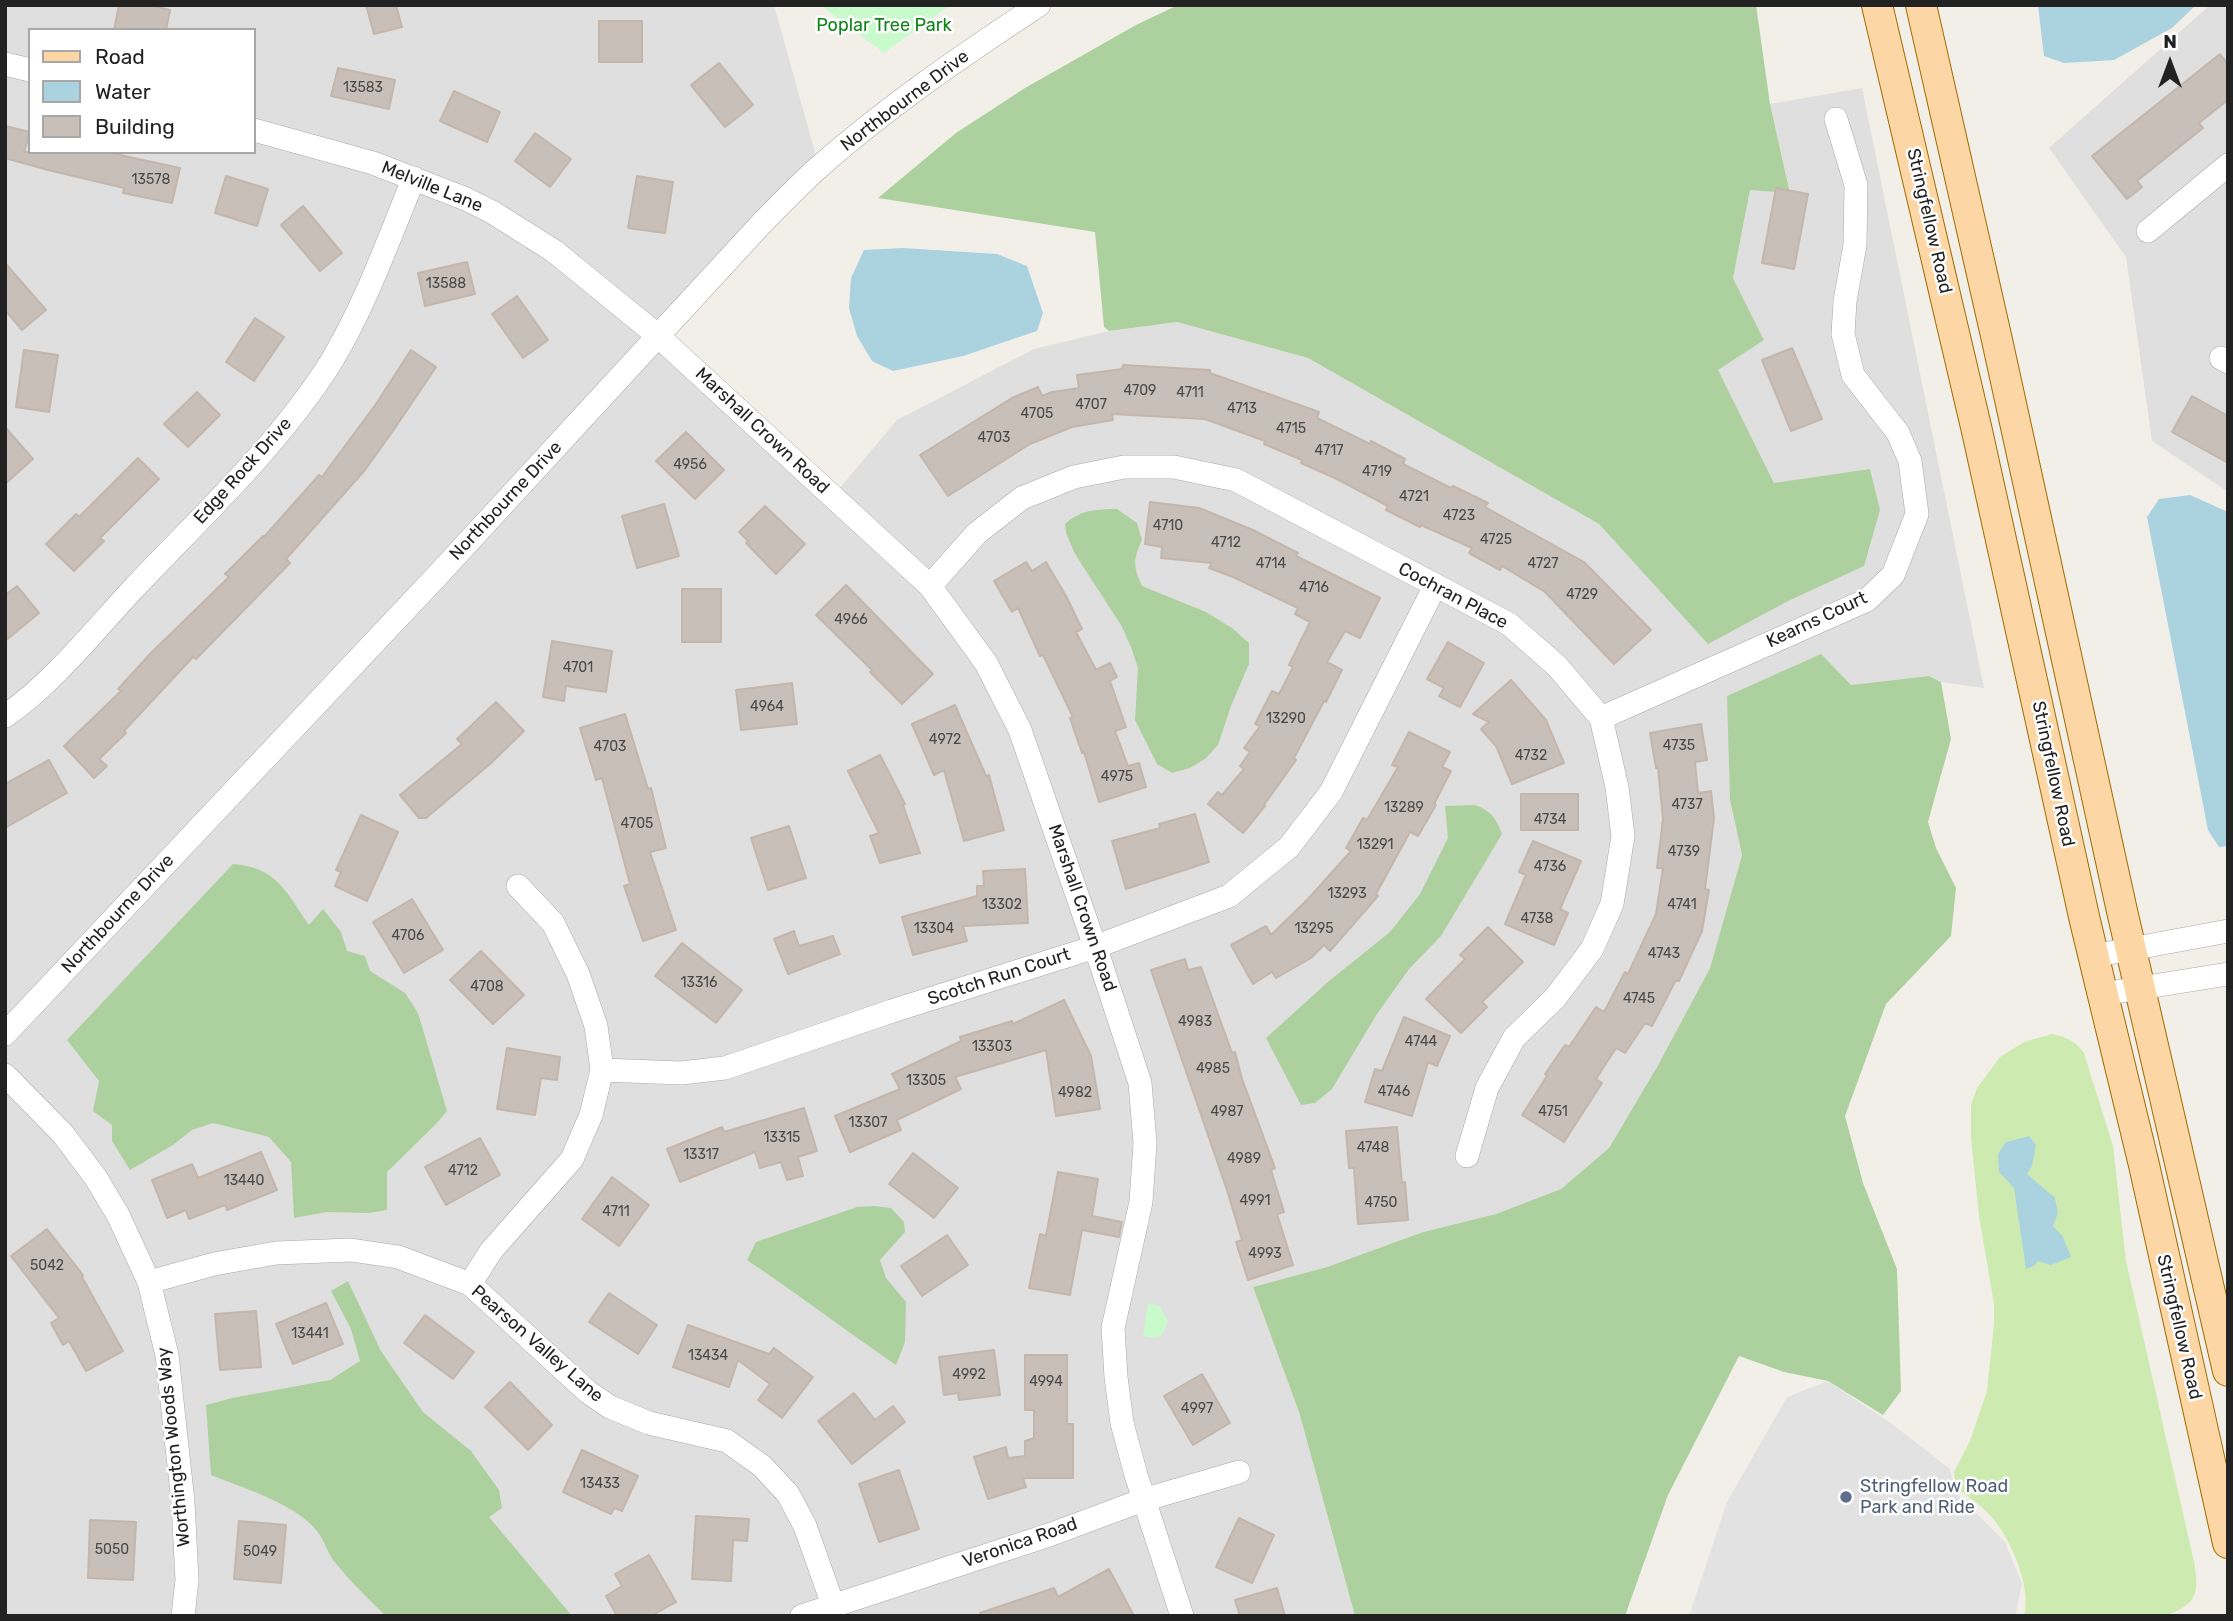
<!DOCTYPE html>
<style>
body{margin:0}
#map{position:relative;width:2233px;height:1621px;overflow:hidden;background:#f2efe9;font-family:Rubik,sans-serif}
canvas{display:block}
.frame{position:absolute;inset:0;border:7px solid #222;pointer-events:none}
.legend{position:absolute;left:28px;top:28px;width:228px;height:126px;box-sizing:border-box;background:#fff;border:2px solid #a7a7a7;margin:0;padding:9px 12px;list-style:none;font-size:21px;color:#222}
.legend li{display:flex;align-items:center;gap:14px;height:35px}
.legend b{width:35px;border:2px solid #a7a7a7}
.north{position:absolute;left:2135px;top:28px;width:70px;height:70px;-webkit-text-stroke:5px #fff;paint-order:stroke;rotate:0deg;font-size:19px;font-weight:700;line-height:28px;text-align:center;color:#222}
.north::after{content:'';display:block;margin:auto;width:24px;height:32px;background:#222;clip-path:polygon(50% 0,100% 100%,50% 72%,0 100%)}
</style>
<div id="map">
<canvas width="2233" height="1621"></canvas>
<div class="frame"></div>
<ul class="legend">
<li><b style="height:9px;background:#fcd6a4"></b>Road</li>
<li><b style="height:19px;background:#aad3df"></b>Water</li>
<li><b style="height:19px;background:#c7bfb8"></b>Building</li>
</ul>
<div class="north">N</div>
</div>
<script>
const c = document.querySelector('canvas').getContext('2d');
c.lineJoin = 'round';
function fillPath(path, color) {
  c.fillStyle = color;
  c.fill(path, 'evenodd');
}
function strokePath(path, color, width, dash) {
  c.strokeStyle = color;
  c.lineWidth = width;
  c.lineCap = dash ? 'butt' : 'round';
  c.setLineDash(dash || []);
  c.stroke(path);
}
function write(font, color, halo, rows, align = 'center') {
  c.font = font + ' Rubik,sans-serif';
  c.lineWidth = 5;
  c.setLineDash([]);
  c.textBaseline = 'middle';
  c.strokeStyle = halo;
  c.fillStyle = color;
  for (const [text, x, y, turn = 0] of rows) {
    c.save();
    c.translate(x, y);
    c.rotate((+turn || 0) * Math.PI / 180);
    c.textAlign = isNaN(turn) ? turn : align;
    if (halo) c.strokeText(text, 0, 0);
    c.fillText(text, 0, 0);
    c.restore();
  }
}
fillPath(new Path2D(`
 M5 5H774L819 167 658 335 833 496 897 420 1034 349 1109 331 1177 322 1308 358 1599 524 1708 643 1774 483 1717 369 1764 340 1733 278 1750 190 1790 192 1770 104 1862 88 1984 688 1941 682 1929 676 1851 685 1730 800 1742 855 1710 968 1657 1067 1609 1148 1561 1189 1496 1214 1423 1232 1327 1267 1253 1287 1299 1412 1355 1616H5ZM30 30H254V152H30Z
 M2210 5H2228V492L2152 441 2126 257 2049 148Z`), '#e0dfdf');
fillPath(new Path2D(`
 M2052 1034C2067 1037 2075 1041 2084 1053L2113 1146 2126 1261 2194 1562C2200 1595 2196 1605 2164 1616H2024C2032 1587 2010 1537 1990 1515 1980 1505 1968 1496 1956 1488L1954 1472 1970 1441 1987 1391 1994 1324V1304L1979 1216 1971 1138V1105L1977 1088 2000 1057 2024 1042Z`), '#cdebb0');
fillPath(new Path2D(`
 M1178 5H1756L1770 104 1790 193 1750 190 1733 278 1764 340 1718 370 1774 483 1870 469 1880 510 1864 566 1788 601 1708 644 1599 524 1308 358 1177 322 1109 331 1104 327 1095 232 878 198 956 133 1025 88 1136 25Z
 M1117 509 1137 523 1142 540C1133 559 1133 567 1142 586L1206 612 1232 628 1249 643V664L1231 706 1218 745 1206 758 1190 768 1172 773 1157 764 1135 720 1138 668 1131 647 1121 625 1075 554 1066 533 1065 524C1080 510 1097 509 1117 509Z
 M1821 654 1851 685 1929 676 1941 682 1951 739 1928 822 1936 848 1956 888 1951 936 1886 1004 1845 1116 1863 1183 1897 1269 1901 1391 1883 1415 1828 1381 1784 1372 1739 1356 1668 1495 1625 1616H1355L1299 1412 1253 1287 1327 1267 1423 1232 1496 1214 1561 1189 1609 1148 1657 1067 1710 968 1742 855 1730 800 1727 696Z
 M1475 805C1491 811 1496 818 1502 834L1441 936 1409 969 1377 1014 1332 1089 1315 1103 1301 1105 1266 1038 1329 981 1390 932 1420 894 1448 838 1445 806Z
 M233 864C277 867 286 892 309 925L323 909 341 932 347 951 365 956 370 971 405 993 418 1013 447 1111 435 1125 387 1172V1210L369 1213 327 1212 294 1218 291 1162 269 1137 213 1123 192 1130 173 1145 130 1170 112 1141V1125L93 1111 99 1081 67 1040Z
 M874 1206 891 1208 904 1222 905 1232 880 1260 886 1278 906 1302 905 1342 896 1365C846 1331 798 1294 747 1260L756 1242 857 1207Z
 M348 1281 381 1351 423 1412 471 1451 499 1490 502 1508 489 1517 572 1616H386C367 1598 349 1580 333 1560 327 1551 324 1540 317 1531 296 1504 243 1488 211 1475L206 1405 232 1398 330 1380 360 1361 351 1329 331 1291Z`), '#add19e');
fillPath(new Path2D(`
 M820 5H950L884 53Z
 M1148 1303 1162 1307 1161 1310 1168 1321 1162 1335 1155 1338 1143 1336Z`), '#c8facc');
fillPath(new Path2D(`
 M1828 1381 1892 1424 1950 1469 1956 1493 2005 1542 2022 1584 2015 1616H1689L1727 1502 1787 1397Z`), '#e2e2e2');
fillPath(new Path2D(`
 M2038 5H2196L2172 28 2114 60 2064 63 2044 56Z
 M903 248 997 254 1027 266 1043 313 1037 331 963 356 893 371 872 361 857 336 849 308 851 278 864 250Z
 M2190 495 2228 512V846L2219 847 2208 830 2147 517 2159 499Z
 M2029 1136 2036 1145 2032 1166 2027 1174 2055 1198 2058 1213 2053 1226 2063 1237 2071 1257 2051 1265 2038 1261 2034 1266 2026 1269 2014 1188 1999 1172 1998 1154 2006 1142Z`), '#aad3df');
const building = new Path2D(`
 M119 5H150L170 10 166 30H114Z
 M366 5H396L402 27 374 34Z
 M599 21H642V62H599Z
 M2220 54 2228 64V100L2199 123 2203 128 2137 181 2142 187 2127 199 2092 156Z
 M719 63 753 105 725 127 691 85Z
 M338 68 395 80 389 109 331 96Z
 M454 91 500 112 487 142 440 121Z
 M5 126 30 132 24 152H106L180 168 172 203 123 193 124 188 48 170 5 158Z
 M535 133 571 159 550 187 515 161Z
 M226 176 268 189 257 226 215 213Z
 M637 176 673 182 665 233 628 228Z
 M1776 188 1808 194 1794 269 1762 263Z
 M303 206 342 253 320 271 281 225Z
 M467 262 475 294 425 306 418 273Z
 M5 263 46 310 22 330 5 310Z
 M517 296 548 340 523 358 492 314Z
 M255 318 284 337 254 381 226 362Z
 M1792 348 1822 419 1791 431 1762 360Z
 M24 350 58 355 49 412 16 407Z
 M411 350 436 367 397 425 365 470 286 559 290 563 196 659 193 657 124 731 126 733 99 759 107 766 94 778 64 746 121 691 118 689 151 653 229 577 225 574 263 536 264 537 319 475 322 477 376 404Z
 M1123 365 1210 370V373L1319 412 1317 418 1370 444 1371 441 1405 459 1403 464 1451 488 1453 486 1488 503 1485 507 1584 562 1651 630 1614 664 1545 592 1502 566 1500 570 1469 553 1472 548 1421 525 1420 527 1386 510 1388 506 1337 479 1301 463 1302 460 1264 444 1265 441 1205 419 1112 414 1113 420 1072 427 1030 444 948 496 920 455 1012 398 1038 387 1042 396 1052 392 1079 388 1077 375 1122 369Z
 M197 392 220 415 188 447 164 424Z
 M2192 396 2228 416V463L2172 432Z
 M5 427 33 459 5 484Z
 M686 432 724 470 695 499 656 461Z
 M138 458 159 479 100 538 104 541 74 571 46 544 76 514 79 517Z
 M1150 502 1199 508 1253 530 1298 553 1296 556 1380 598 1360 638 1345 631 1327 662 1342 670 1326 702 1324 701 1294 758 1296 760 1264 805 1265 806 1243 833 1208 804 1218 792 1222 795 1244 769 1240 766 1250 752 1244 748 1260 726 1255 724 1272 691 1279 694 1293 667 1289 665 1310 622 1295 614 1298 608 1233 577 1209 568 1212 563 1161 558 1162 547 1145 544Z
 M664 504 679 556 637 568 622 516Z
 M765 506 805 544 776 574 746 543 748 541 739 532Z
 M1026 562 1032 571 1046 562 1066 596 1082 629 1076 632 1096 670 1110 663 1117 677 1110 681 1126 727 1115 731 1128 766 1139 763 1146 787 1099 802 1084 752 1082 753 1070 718 1073 717 1043 655 1040 656 1018 608 1012 612 994 581Z
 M846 585 933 674 902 704 870 672 872 670 816 615Z
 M17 586 39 613 5 641V595Z
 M682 589H721V642H682Z
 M552 641 612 651 606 692 566 686 564 701 543 697Z
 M1448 642 1484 663 1460 707 1439 696 1444 688 1427 679Z
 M1511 680 1546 720 1564 763 1512 784 1496 746 1481 729 1489 722 1473 714Z
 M792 683 797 724 741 730 736 690Z
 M496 702 524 731 490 764 426 818H419L400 795 462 744 457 739Z
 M955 705 986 776 989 775 1004 830 964 841 944 770 934 775 912 724Z
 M625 714 648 789 651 788 666 848 650 852 676 930 643 941 624 886 630 884 602 778 596 780 580 728Z
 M1701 724 1707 760 1695 762 1698 793 1711 791 1714 818 1705 889 1709 890 1702 931 1679 981 1676 980 1652 1026 1645 1023 1625 1053 1616 1048 1596 1079 1602 1083 1564 1142 1522 1115 1547 1076 1545 1074 1565 1045 1569 1047 1596 1007 1604 1012 1625 972 1628 974 1656 914 1663 868H1657L1663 819 1658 768H1656L1650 733Z
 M1409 732 1450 752 1442 767 1451 771 1434 804 1436 805 1418 836 1410 832 1376 894 1378 896 1330 951 1324 945 1311 958 1276 978 1272 972 1253 984 1231 945 1266 926 1271 935 1309 898 1351 851 1346 848 1363 818 1367 820 1398 767 1392 765Z
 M880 755 905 804 903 805 920 853 880 863 870 836 879 833 848 771Z
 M49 760 67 793 5 828V784Z
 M1521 794H1578V830H1521Z
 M1195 814 1209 862 1126 889 1112 841 1160 828 1159 824Z
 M361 815 398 832 367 901 335 886 341 872 336 870Z
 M789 826 806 878 768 890 751 838Z
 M1533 841 1581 861 1560 909 1568 913 1554 945 1505 924 1526 875 1519 872Z
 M1025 869 1028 923 963 926 967 941 913 955 902 917 977 896V886H984L983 871Z
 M412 899 443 950 404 973 373 922Z
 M1488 927 1523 962 1482 1002 1487 1007 1461 1033 1426 999 1465 959 1460 955Z
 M794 931 799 946 833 936 840 954 788 974 774 939Z
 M682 943 742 990 716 1023 655 976Z
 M481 951 524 995 493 1024 450 980Z
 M1185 959 1188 970 1201 967 1232 1053 1235 1052 1242 1079 1275 1168 1271 1170 1284 1212 1277 1214 1293 1265 1248 1280 1236 1242 1242 1240 1227 1190 1151 970Z
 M1064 1000 1091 1056 1100 1109 1056 1116 1046 1050 955 1077 961 1089 897 1120 901 1130 850 1152 835 1116 900 1089 892 1074 961 1041 960 1037 1012 1021 1013 1024Z
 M1404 1017 1450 1036 1437 1066 1428 1062 1412 1116 1365 1102 1375 1069 1382 1071Z
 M507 1048 560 1057 557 1080 541 1078 535 1115 497 1109Z
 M804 1108 817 1151 798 1157 803 1176 787 1180 781 1162 760 1168 755 1152 680 1182 667 1149 722 1127 724 1132Z
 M1397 1127 1402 1183 1405 1182 1408 1220 1358 1224 1354 1168H1349L1346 1131Z
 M480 1138 500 1175 446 1205 425 1167Z
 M261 1152 277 1190 227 1210 225 1205 189 1219 186 1210 167 1218 152 1180 192 1164 198 1178Z
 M913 1153 958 1188 934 1218 889 1184Z
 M1058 1172 1098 1179 1092 1216 1122 1222 1119 1237 1082 1230 1070 1295 1029 1288 1040 1234 1046 1236Z
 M612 1177 649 1205 619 1246 582 1219Z
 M47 1229 83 1275 82 1277 123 1351 86 1371 69 1341 63 1345 51 1323 59 1318 11 1256Z
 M947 1235 968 1265 922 1296 901 1266Z
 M609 1293 657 1325 638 1354 589 1322Z
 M326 1303 343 1344 293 1364 276 1324Z
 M256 1311 261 1367 220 1370 215 1314Z
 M425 1315 474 1352 453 1379 404 1343Z
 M688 1325 769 1354 774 1348 813 1377 782 1418 758 1400 770 1384 738 1360 729 1387 673 1367Z
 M994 1350 1000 1395 959 1400 958 1393 944 1395 939 1357Z
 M1025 1355H1067V1424H1073V1478H1023L1026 1487 988 1499 974 1457 1006 1447 1008 1458 1025 1456V1441L1034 1438V1410H1025Z
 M1202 1374 1230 1423 1193 1445 1164 1396Z
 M510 1382 552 1425 528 1450 485 1407Z
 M854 1393 875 1420 893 1406 905 1422 852 1464 818 1421Z
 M582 1450 638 1476 622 1511 614 1508 611 1514 563 1492Z
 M899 1470 919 1529 879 1542 859 1484Z
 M696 1516 749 1519 747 1541 733 1540 731 1581 692 1579Z
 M1239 1518 1274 1535 1252 1583 1216 1567Z
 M90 1520 136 1522 133 1580 88 1578Z
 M239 1521 286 1525 281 1583 234 1579Z
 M649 1555 676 1602 651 1616H617L606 1596 622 1586 615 1574Z
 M1109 1569 1134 1616H981L980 1613 1054 1588 1058 1597Z
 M1277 1588 1285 1616H1240L1235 1600Z`);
fillPath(building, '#c7bfb8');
strokePath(building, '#c4b6ab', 2);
const minor = new Path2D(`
 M5 64 30 70
 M254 130 373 163 466 199 492 212 554 251 657 335 930 586 986 663 1020 730 1101 964 1140 1083 1145 1143 1141 1202 1113 1328 1116 1377 1122 1423 1136 1475 1182 1616
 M2148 231 2228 165
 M2221 358 2228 362
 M930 586 977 533 1022 498 1074 477 1124 467H1174L1236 480 1509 624 1557 666 1601 718 1617 787 1623 836 1612 904 1592 949 1555 998 1514 1038 1487 1088 1467 1156
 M5 716C53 683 93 632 133 589 200 518 279 445 331 362 366 304 388 240 414 178
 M1601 718 1867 600 1893 575 1917 514 1910 461 1898 433 1853 375 1843 334 1845 301 1855 245 1856 185 1836 119
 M2093 956 2228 931
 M2103 994 2228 974
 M5 1034 435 578 762 223C781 204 799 185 819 167 887 107 963 55 1039 5
 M602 1070 681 1073 725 1068 892 1011 1095 947 1229 896 1289 847 1331 792 1435 586
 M5 1075 63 1134 96 1178 118 1215 149 1282 167 1355 183 1502 187 1580 183 1616
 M149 1282 214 1264 276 1253 351 1250 398 1257 470 1284 588 1392 610 1407 649 1423 727 1441 762 1466 788 1494 805 1526 833 1605
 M470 1284 491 1251 572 1159 591 1115 602 1070 596 1026 578 974 553 923 518 886
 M802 1616 1049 1535 1143 1500 1239 1472`);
const major = new Path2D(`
 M1877 5 1977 431 2085 921 2144 1165 2228 1543
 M1921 5 1997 340 2122 911 2228 1371`);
strokePath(minor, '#a9a9a9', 24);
strokePath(major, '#a06b00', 32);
strokePath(minor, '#fff', 23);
strokePath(major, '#fcd6a4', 30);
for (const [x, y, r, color] of [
 [1846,1497,7,"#5c6f8a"]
]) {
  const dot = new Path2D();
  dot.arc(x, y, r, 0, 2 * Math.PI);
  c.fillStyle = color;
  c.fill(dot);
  strokePath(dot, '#fff', 2.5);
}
write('14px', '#4b4948', null, [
 ["13583",363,88],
 ["13578",151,180],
 ["13588",446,284],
 ["4709",1140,391],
 ["4711",1190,393],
 ["4707",1091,405],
 ["4713",1242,409],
 ["4705",1037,414],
 ["4715",1291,429],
 ["4703",994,438],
 ["4717",1329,451],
 ["4956",690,465],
 ["4719",1377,472],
 ["4721",1414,497],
 ["4723",1459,516],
 ["4710",1168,526],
 ["4725",1496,540],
 ["4712",1226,543],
 ["4714",1271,564],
 ["4727",1543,564],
 ["4716",1314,588],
 ["4729",1582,595],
 ["4966",851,620],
 ["4701",578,668],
 ["4964",767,707],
 ["13290",1286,719],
 ["4972",945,740],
 ["4735",1679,746],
 ["4703",610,747],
 ["4732",1531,756],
 ["4975",1117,777],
 ["4737",1687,805],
 ["13289",1404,808],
 ["4734",1550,820],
 ["4705",637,824],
 ["13291",1375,845],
 ["4739",1684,852],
 ["4736",1550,867],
 ["13293",1347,894],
 ["13302",1002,905],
 ["4741",1682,905],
 ["4738",1537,919],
 ["13304",934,929],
 ["13295",1314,929],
 ["4706",408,936],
 ["4743",1664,954],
 ["13316",699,983],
 ["4708",487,987],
 ["4745",1639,999],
 ["4983",1195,1022],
 ["4744",1421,1042],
 ["13303",992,1047],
 ["4985",1213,1069],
 ["13305",926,1081],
 ["4746",1394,1092],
 ["4982",1075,1093],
 ["4987",1227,1112],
 ["4751",1553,1112],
 ["13307",868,1123],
 ["13315",782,1138],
 ["4748",1373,1148],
 ["13317",701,1155],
 ["4989",1244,1159],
 ["4712",463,1171],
 ["13440",244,1181],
 ["4991",1255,1201],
 ["4750",1381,1203],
 ["4711",616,1212],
 ["4993",1265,1254],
 ["5042",47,1266],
 ["13441",310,1334],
 ["13434",708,1356],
 ["4992",969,1375],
 ["4994",1046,1382],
 ["4997",1197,1409],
 ["13433",600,1484],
 ["5050",112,1550],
 ["5049",260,1552]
]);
write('18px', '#0c8416', '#fff', [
 ["Poplar Tree Park",884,26]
]);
write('18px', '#222', '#fff', [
 ["Northbourne Drive",905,101,-37],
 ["Melville Lane",432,187,22],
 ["Stringfellow Road",1929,221,77],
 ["Marshall Crown Road",762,431,43],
 ["Edge Rock Drive",243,471,-48],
 ["Northbourne Drive",506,501,-47],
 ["Cochran Place",1453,596,28],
 ["Kearns Court",1817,620,-25],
 ["Stringfellow Road",2053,774,78],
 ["Marshall Crown Road",1082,908,71],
 ["Northbourne Drive",118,914,-47],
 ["Scotch Run Court",999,977,-18],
 ["Stringfellow Road",2179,1327,77],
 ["Pearson Valley Lane",537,1344,41],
 ["Worthington Woods Way",174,1447,-96],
 ["Veronica Road",1020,1543,-19]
]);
write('18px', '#4e5e75', '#fff', [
 ["Stringfellow Road",1860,1487],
 ["Park and Ride",1860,1508]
], 'left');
</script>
